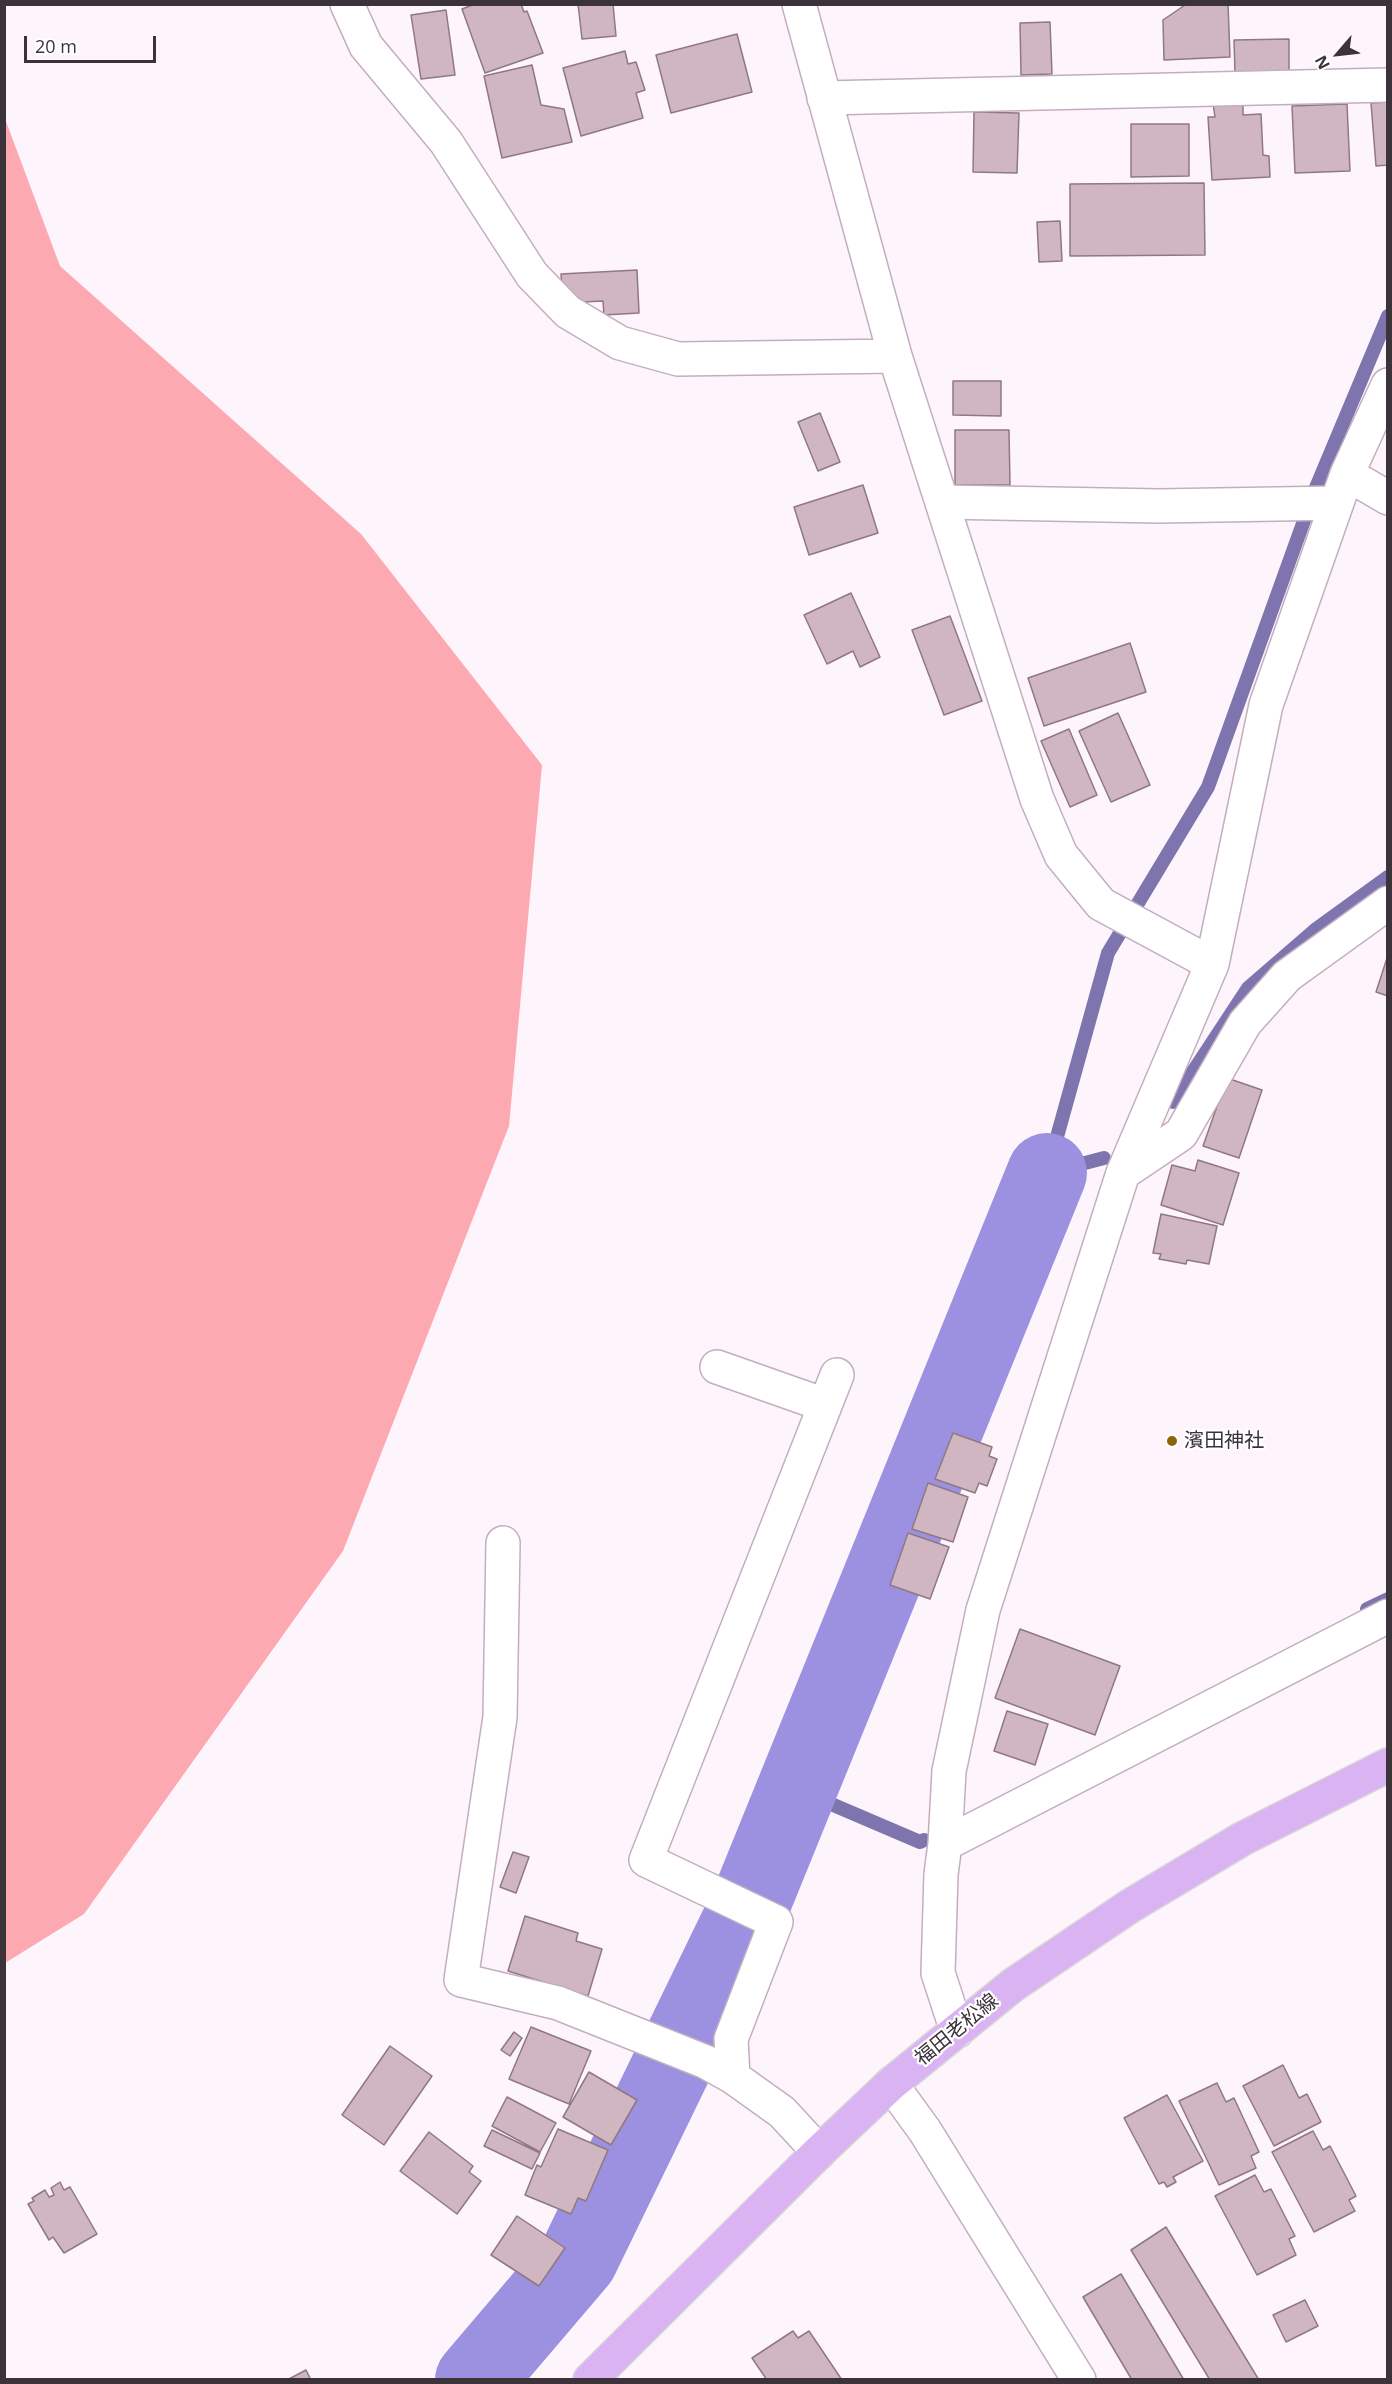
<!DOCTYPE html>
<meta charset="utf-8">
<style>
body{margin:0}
#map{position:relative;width:1392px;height:2384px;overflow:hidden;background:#fef5fc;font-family:"Open Sans",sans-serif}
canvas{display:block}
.frame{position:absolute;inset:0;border:6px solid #3c333a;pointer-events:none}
.north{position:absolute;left:1308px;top:24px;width:60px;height:60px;-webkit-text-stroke:4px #fff;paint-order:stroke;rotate:242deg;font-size:16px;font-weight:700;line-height:24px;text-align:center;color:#3c333a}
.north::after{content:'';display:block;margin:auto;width:21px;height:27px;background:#3c333a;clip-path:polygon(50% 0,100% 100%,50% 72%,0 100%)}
.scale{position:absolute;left:24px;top:36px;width:132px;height:27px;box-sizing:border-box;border:3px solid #3c333a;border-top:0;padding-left:8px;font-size:18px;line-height:21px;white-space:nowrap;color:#3c333a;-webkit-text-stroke:4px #fff;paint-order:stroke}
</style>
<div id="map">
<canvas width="1392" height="2384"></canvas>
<div class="frame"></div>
<div class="north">N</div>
<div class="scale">20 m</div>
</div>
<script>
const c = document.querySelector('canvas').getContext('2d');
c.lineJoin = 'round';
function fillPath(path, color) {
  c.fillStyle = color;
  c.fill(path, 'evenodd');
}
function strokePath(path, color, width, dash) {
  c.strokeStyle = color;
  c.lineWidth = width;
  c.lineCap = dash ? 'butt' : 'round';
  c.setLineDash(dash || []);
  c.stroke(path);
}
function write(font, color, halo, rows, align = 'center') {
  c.font = font + ' "Open Sans","Noto Sans JP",sans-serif';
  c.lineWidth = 4.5;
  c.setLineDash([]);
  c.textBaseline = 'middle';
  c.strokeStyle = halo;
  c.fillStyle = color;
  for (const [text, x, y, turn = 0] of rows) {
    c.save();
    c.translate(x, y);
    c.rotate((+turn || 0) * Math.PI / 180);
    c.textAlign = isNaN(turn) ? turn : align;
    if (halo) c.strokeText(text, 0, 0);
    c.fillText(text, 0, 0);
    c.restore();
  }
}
fillPath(new Path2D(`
 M4 116 60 266 361 534 542 765 509 1126 343 1551 84 1914 5 1963Z`), '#fda9b2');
strokePath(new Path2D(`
 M1173 1102 1248 988 1315 930 1388 877
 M1047 1173 1108 953 1208 787 1315 490 1388 316
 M1047 1173 1104 1158
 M1367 1609 1388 1599
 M796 1789 920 1842 924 1840`), '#7e75ae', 14);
strokePath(new Path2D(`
 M475 2380 578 2259 749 1907 1047 1173`), '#9b91e0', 80);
const building = new Path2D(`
 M475 4H521L524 12 527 11 543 53 485 73 462 9Z
 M578 4H613L616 36 582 39Z
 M1228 4 1230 57 1164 60 1163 20 1185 5Z
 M446 10 455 75 421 79 411 15Z
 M1050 22 1052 74 1021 75 1020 23Z
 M737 34 752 92 671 113 656 55Z
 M1289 39V72L1235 73 1234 40Z
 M625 51 628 64 636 62 645 90 636 93 643 118 581 136 563 68Z
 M532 65 541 105 564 109 572 142 502 158 484 76Z
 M1243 102V115L1261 114 1263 155 1269 156 1270 177 1212 180 1208 117H1215L1213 104Z
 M1388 102V165L1376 166 1371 103Z
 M1347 104 1350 171 1295 173 1292 106Z
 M974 112 1019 113 1017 173 973 172Z
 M1131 124H1189V176L1131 177Z
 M1204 183 1205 255 1070 256V184Z
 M1060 221 1062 261 1039 262 1037 222Z
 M637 270 639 313 604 315 603 301 563 303 561 274Z
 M953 381H1001V416L953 415Z
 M820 413 840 462 818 471 798 422Z
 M955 430H1009L1010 485H955Z
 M863 485 878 533 809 555 794 507Z
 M851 593 880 657 860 667 853 651 827 664 804 615Z
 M950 616 982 701 944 715 912 630Z
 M1130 643 1146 692 1044 726 1028 678Z
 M1118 713 1150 785 1111 802 1079 731Z
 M1069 729 1097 795 1070 807 1041 741Z
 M1388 955V996L1376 992Z
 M1227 1078 1262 1090 1239 1158 1203 1146Z
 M1198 1160 1239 1173 1223 1225 1161 1205 1172 1165 1195 1171Z
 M1161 1214 1217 1226 1209 1264 1187 1260 1186 1264 1159 1259 1161 1254 1153 1253Z
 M953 1433 992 1447 989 1456 997 1459 987 1486 979 1483 975 1493 935 1479Z
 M928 1483 968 1497 953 1542 912 1529Z
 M908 1533 949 1547 930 1599 890 1585Z
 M1020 1629 1120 1666 1095 1735 995 1698Z
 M1007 1711 1048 1724 1035 1765 994 1751Z
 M513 1852 529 1857 516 1893 500 1887Z
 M525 1916 578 1933 576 1941 602 1949 588 1996 508 1971Z
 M531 2027 591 2051 569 2104 509 2079Z
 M514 2032 522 2038 510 2056 501 2050Z
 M390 2046 432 2076 384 2145 342 2115Z
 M1283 2065 1299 2098 1307 2094 1321 2122 1274 2146 1243 2086Z
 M589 2072 637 2100 611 2145 563 2117Z
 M1217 2083 1226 2102 1234 2098 1259 2152 1251 2156 1256 2168 1219 2185 1179 2101Z
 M1167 2095 1203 2161 1173 2177 1176 2182 1167 2187 1164 2182 1159 2184 1124 2118Z
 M507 2097 556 2123 540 2152 492 2126Z
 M558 2129 608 2150 586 2201 578 2198 571 2214 525 2195 537 2165 541 2167Z
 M492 2130 540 2153 532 2169 484 2146Z
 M1313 2131 1323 2150 1330 2146 1356 2196 1349 2200 1355 2211 1314 2232 1272 2152Z
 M429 2132 473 2166 469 2172 481 2181 457 2214 400 2171Z
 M1255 2175 1264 2192 1271 2189 1295 2236 1289 2239 1296 2255 1257 2275 1215 2196Z
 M60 2182 64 2190 70 2187 97 2234 64 2253 53 2237 49 2240 28 2204 34 2201 32 2198 45 2190 49 2197 54 2195 51 2188Z
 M517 2216 565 2248 539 2286 491 2255Z
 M1166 2227 1259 2380H1210L1131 2250Z
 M1121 2274 1184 2380H1132L1083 2297Z
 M1305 2300 1318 2326 1286 2342 1273 2315Z
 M793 2331 798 2338 809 2331 842 2380H767L752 2358Z
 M306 2370 311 2380H287Z`);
fillPath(building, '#d0b6c0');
strokePath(building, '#907881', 1.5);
const minor = new Path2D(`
 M347 4 366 46 446 142 532 275 568 312 620 343 678 359 895 356
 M799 4 895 356 1037 799 1061 855 1101 904 1212 964
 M824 98 1388 85
 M1347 474 1388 498
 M942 502 1159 506 1336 503
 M1123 1173 1181 1134 1245 1023 1287 976 1388 903
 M717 1367 825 1405
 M503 1543 500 1717 461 1980 558 2003 706 2062 733 2077 782 2112 819 2152
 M945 1844 1388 1616
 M957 2031 938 1973 941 1874 945 1844 949 1771 983 1610 1123 1173 1212 964 1266 705 1347 474 1388 385
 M733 2077 731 2039 776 1922 646 1860 837 1375
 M891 2084 925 2131 1079 2380`);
const major = new Path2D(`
 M590 2380 819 2152 891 2084 1013 1985 1130 1906 1242 1839 1388 1765`);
strokePath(minor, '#c3aec0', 36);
strokePath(major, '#d8d6d8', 36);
strokePath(minor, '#fff', 33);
strokePath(major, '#d9b3f2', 33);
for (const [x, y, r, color] of [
 [1172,1441,6,"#8f620b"]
]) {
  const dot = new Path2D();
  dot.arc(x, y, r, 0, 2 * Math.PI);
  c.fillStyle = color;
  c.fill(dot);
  strokePath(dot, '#fff', 2);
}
write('20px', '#3c333a', '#fff', [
 ["濱田神社",1184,1441]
], 'left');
write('20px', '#3c333a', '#fff', [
 ["福田老松線",957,2030,-39]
]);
</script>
